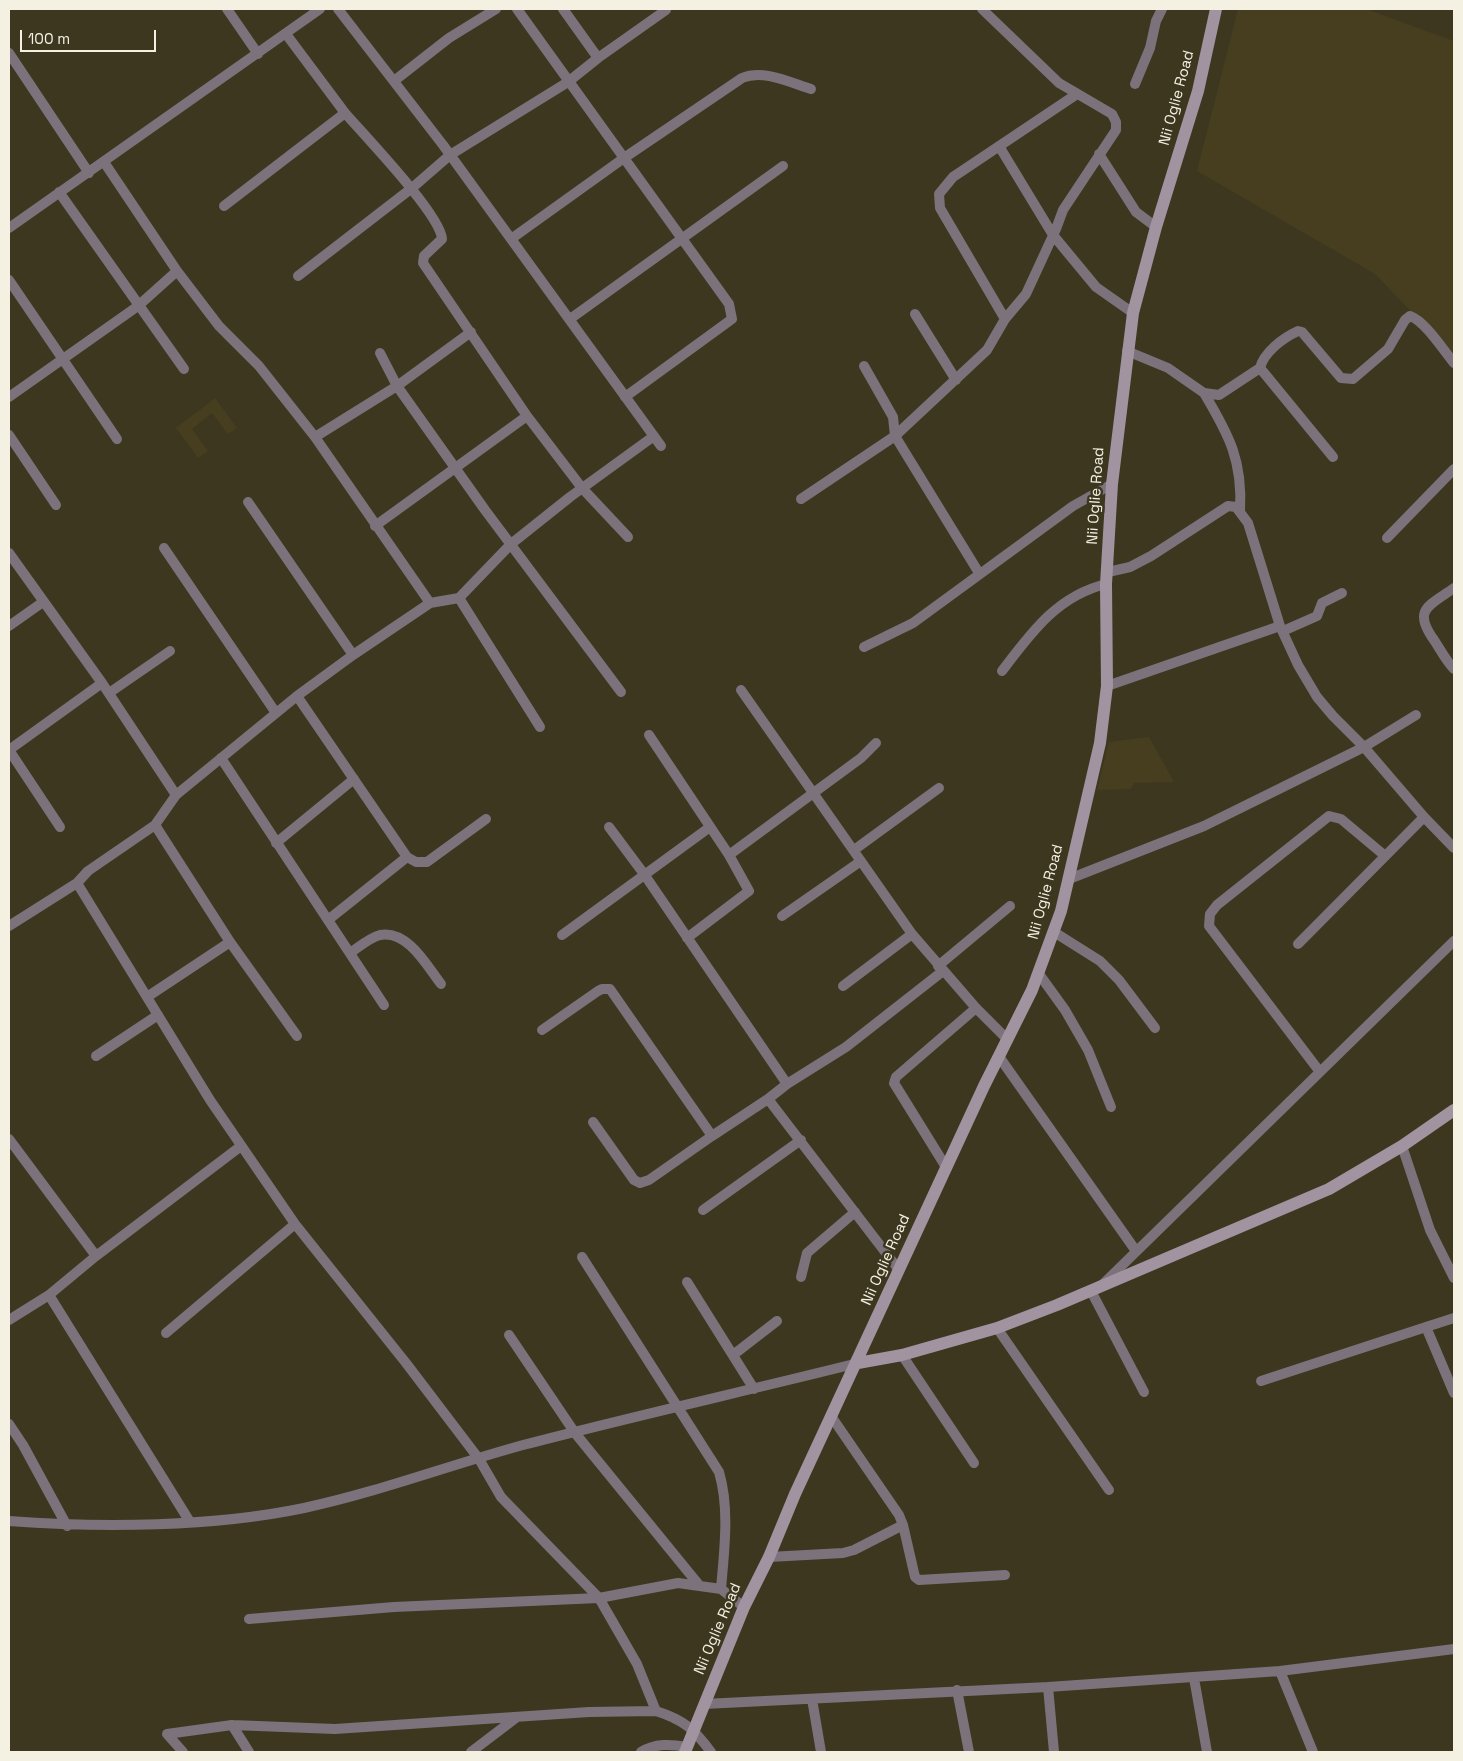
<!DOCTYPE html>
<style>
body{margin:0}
#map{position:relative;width:1463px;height:1761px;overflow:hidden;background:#3d3720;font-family:"Space Grotesk",sans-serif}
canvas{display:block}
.frame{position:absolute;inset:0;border:10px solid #f4f1e3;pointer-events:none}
.scale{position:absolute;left:20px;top:30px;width:136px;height:22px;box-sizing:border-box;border:2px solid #f4f1e3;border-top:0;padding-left:6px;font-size:15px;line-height:18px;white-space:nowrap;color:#f4f1e3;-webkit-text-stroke:4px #3d3720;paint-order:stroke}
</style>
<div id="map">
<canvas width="1463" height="1761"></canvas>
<div class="frame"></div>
<div class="scale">100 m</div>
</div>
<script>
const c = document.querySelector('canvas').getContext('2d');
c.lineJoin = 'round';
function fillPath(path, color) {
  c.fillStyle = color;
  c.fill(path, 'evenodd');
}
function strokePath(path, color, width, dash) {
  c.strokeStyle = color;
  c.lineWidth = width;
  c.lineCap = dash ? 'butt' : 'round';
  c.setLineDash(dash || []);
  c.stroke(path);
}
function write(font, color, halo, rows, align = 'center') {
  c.font = font + ' "Space Grotesk",sans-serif';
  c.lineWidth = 5;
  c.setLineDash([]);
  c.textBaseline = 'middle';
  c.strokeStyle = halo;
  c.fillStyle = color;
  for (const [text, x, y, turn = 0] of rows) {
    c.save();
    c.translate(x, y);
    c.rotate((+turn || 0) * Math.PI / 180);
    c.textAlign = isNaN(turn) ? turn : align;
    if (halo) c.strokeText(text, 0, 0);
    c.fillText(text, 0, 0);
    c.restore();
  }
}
fillPath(new Path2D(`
 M1238 9H1366L1454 41V356L1375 274 1197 171Z
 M215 398 237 428 228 434 212 413 192 429 208 451 198 458 176 428Z
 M1149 737 1174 782 1134 783 1131 789 1097 790 1109 742Z`), '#463e1f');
strokePath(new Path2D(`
 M227 9 258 54
 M338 9 443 145 661 446
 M517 9 624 158 742 78C763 69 789 82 811 89
 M563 9 598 58
 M9 53 89 173
 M394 81 449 38 496 9
 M1135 84 1150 48 1156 21 1162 9
 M345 113C364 135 441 215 442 239L424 256 423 263 527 416 582 488 628 537
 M999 146 1053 235 1096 287 1133 313
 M1099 154 1136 212 1156 227
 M104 162 177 271 219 326 259 366 315 437 430 603
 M59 192 184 369
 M224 206 345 113 286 34
 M9 228 320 9
 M511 239 624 158 729 304 732 319 625 397
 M298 276 412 188 450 155 568 82 598 58 666 10
 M9 280 117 439
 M915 314 956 380
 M570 319 783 166
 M1005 319 940 208 939 194 953 177 1077 94
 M1127 351 1168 368 1204 393 1219 395 1260 368C1264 352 1283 338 1298 331L1302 332 1341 378 1353 379 1388 349 1405 320 1410 316C1425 321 1444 351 1454 363
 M380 353 397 386 485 510 621 692
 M864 366 893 417 895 436 979 573
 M1260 368 1333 457
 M1204 393C1229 435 1243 461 1240 511
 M9 397 138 306 177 271
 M9 435 56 505
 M315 437 397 386 471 332
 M801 499 895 436 987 350 1005 319 1026 294 1056 229 1063 210 1116 130V122L1112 114 1059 83 982 9
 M248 502 353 655
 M375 526 527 416
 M1387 538 1454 469
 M164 548 276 713
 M9 553 102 683 176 795 297 696 353 655 430 603 459 598 511 544 570 497 654 436
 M1108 572 1130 567 1151 556 1228 506 1236 507 1248 523 1280 626 1298 665 1317 697 1333 716 1364 747 1424 817 1454 848
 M1454 588C1429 606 1412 609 1434 640 1440 649 1446 661 1454 669
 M459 598 540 727
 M9 626 43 602
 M1283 631 1317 616 1322 603 1342 593
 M864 647 913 623 1073 506 1112 484
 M1002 671C1031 633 1057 596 1106 584
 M1107 686 1280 626
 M741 690 912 934 976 1008 1008 1040
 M109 693 170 651
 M297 696 407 857 416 862H427L486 819
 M649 735 729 855 749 891 687 938
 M9 750 102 683
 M9 750 60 827
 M221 758 384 1005
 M155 825 230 942 297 1036
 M609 827 644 874 787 1084 768 1099
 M276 843 354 779
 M854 850 939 788
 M729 855 861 758 876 743
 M1069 879 1204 826 1364 747 1416 715
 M77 883 210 1100 295 1224 406 1363 479 1459 501 1497 599 1598 637 1664 656 1711C684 1720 694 1729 711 1752
 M782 916 861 861
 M328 920 407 857
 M9 926 77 883 88 871 155 825 176 795
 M1054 932 1100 961 1119 980 1155 1028
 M562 935 710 827
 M1298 944 1424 817
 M350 953C359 947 369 938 380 935 408 930 427 966 441 984
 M938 966 1010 906
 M1039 974 1065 1010 1088 1050 1111 1107
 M843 986 912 934
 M147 997 230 942
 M542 1030 598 991 602 989H610L712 1136 768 1099 899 1270
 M96 1056 158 1015
 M1000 1058 1136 1251
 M1320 1072 1209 926 1210 914 1217 905 1329 816 1341 819 1384 855
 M787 1084 846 1047 943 971
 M593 1122 634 1180 640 1183 649 1180 712 1136
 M9 1139 96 1256
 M1402 1146 1430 1230 1454 1278
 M946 1167 894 1083 896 1077 976 1008
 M703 1210 801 1140
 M582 1257 719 1472C730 1509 724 1552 721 1589
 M801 1277 807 1253 855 1212
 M687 1282 754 1389
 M1103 1284 1454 941
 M1091 1291 1144 1392
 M49 1295 190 1522
 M1454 1318 1426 1327 1454 1393
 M9 1320 49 1295 96 1256 241 1146
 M997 1328 1109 1490
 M166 1333 295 1224
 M509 1335 575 1433 699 1585
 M733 1355 777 1321
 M902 1355 974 1463
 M1261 1381 1426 1327
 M831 1416 899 1515 903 1525 915 1577 919 1580 1005 1575
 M9 1424 23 1445 67 1526
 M9 1521C102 1528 213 1527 304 1508 378 1492 450 1465 523 1445 634 1416 746 1391 858 1363
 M769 1557 843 1553 854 1550 903 1525
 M249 1619 394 1607 599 1598 678 1583 721 1589 744 1607
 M1280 1671 1454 1649
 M1194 1678 1207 1752
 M1048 1687 1054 1752
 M957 1690 969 1752
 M812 1699 821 1752
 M704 1704 1048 1687 1280 1671 1313 1752
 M232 1725 249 1752
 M183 1752 167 1734 232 1725 335 1729 589 1712 656 1711
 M471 1752 517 1717
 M641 1752C655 1743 671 1744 687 1747`), '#7b727b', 10);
strokePath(new Path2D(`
 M858 1363 902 1355 997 1328 1057 1305 1329 1189 1402 1146 1454 1110
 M685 1752 744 1607 769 1557 795 1494 984 1086 1032 990 1061 911 1100 743 1107 686 1106 584 1112 484 1133 313 1156 227 1198 91 1216 9`), '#a193a0', 12);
write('15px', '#f4f1e3', '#3d3720', [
 ["Nii Oglie Road",1177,98,-75],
 ["Nii Oglie Road",1096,496,-86],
 ["Nii Oglie Road",1046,892,-75],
 ["Nii Oglie Road",886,1260,-66],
 ["Nii Oglie Road",718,1629,-67]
]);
</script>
